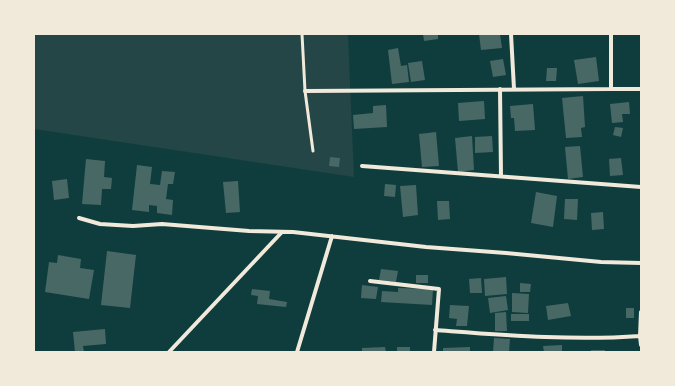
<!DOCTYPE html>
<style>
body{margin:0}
#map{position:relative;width:675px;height:386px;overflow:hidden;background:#0f3d3e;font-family:"Varela Round",sans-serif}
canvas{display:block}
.frame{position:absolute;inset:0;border:35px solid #f1e9da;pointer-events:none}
</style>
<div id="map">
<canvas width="675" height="386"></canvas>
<div class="frame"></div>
</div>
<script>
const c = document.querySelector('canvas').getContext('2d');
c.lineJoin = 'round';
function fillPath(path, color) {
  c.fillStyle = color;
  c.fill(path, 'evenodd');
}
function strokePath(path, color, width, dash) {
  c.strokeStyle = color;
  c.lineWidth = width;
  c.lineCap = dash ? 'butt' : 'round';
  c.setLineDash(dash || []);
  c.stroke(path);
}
fillPath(new Path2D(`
 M34 34H348L354 177 34 129Z`), '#244646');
fillPath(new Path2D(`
 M423 34H438V39L424 41Z
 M479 34H500L502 48 481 50Z
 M398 48 401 66 407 65 409 82 392 84 388 50Z
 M596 57 599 81 578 84 574 60Z
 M503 59 506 75 493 77 490 61Z
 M422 61 425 80 411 82 408 63Z
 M547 68H557L556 81H546Z
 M583 96 585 127 581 128 582 137 566 138 562 98Z
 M484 101 485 119 459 121 458 103Z
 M629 102 630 114H622L623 122 612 123 610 104Z
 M533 104 535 130 515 131 514 118H511L510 106Z
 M386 105 387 127 354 129 353 115 373 113V106Z
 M615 127 623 128 621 137 613 135Z
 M436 132 439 166 422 167 419 134Z
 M472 136 474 170 458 172 455 138Z
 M492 136 493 152 475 153V137Z
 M580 146 583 177 568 179 565 147Z
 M330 157 340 158 339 167 329 166Z
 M621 158 623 175 610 176 609 159Z
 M86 159 105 161 104 177 112 178 111 189H102L101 205 82 204Z
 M137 165 152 167 150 184 160 185 162 171 175 172 173 184H168L166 199 173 200 172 215 157 213V206L149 205V212L132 210Z
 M67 179 69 198 54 200 52 181Z
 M238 181 240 212 226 213 223 182Z
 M385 184 396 185 395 197 384 196Z
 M416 185 418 215 403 217 400 186Z
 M536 192 557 196 553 227 531 223Z
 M565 199H578L577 220 564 219Z
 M437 201H449L450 219 438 220Z
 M603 212 604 229 592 230 591 213Z
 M107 251 136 255 130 308 101 305Z
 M58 255 81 259 80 268 94 270 89 299 45 292 49 262 57 263Z
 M381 269 398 271 396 282 379 280Z
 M416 275H428V283H416Z
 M506 277 507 294 485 296 484 279Z
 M481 278 482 293H470L469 279Z
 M520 283 531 284 530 292H520Z
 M362 285 378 287 376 299 361 298Z
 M398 288 433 289 432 305 381 302 382 291 398 292Z
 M252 289 270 291 269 299 287 302 286 307 257 304 258 296 251 295Z
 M512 293 529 294 528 313 512 312Z
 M506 296 508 310 490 313 488 298Z
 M568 303 571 316 548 320 546 306Z
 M450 305 469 306 467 326H456L457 319 449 318Z
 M626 308H634V318H626Z
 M506 312 507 331H495V313Z
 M511 314H529V321H511Z
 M105 329 106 344 83 346 84 352H75L73 332Z
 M494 338 510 339 509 352H493Z
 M562 345V352H544L543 346Z
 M385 347 386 352H362V348Z
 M397 347H410V352H397Z
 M470 347V352H443V348Z
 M591 350H605V352H591Z`), '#486865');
strokePath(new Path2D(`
 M302 34 305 91 313 151`), '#f1e9da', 3);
strokePath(new Path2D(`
 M511 34 514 89
 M611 34V89H641
 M500 89 501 176
 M305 91 611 89
 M362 166 641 187
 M79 218 100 224 133 226 162 224 249 231 293 232 426 247 506 253 601 262 641 263
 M370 281 439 289 434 352
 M435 330C503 335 572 341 640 336L641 312
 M640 336 641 345
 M169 352 282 232
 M297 352 332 236`), '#f1e9da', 4);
</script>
